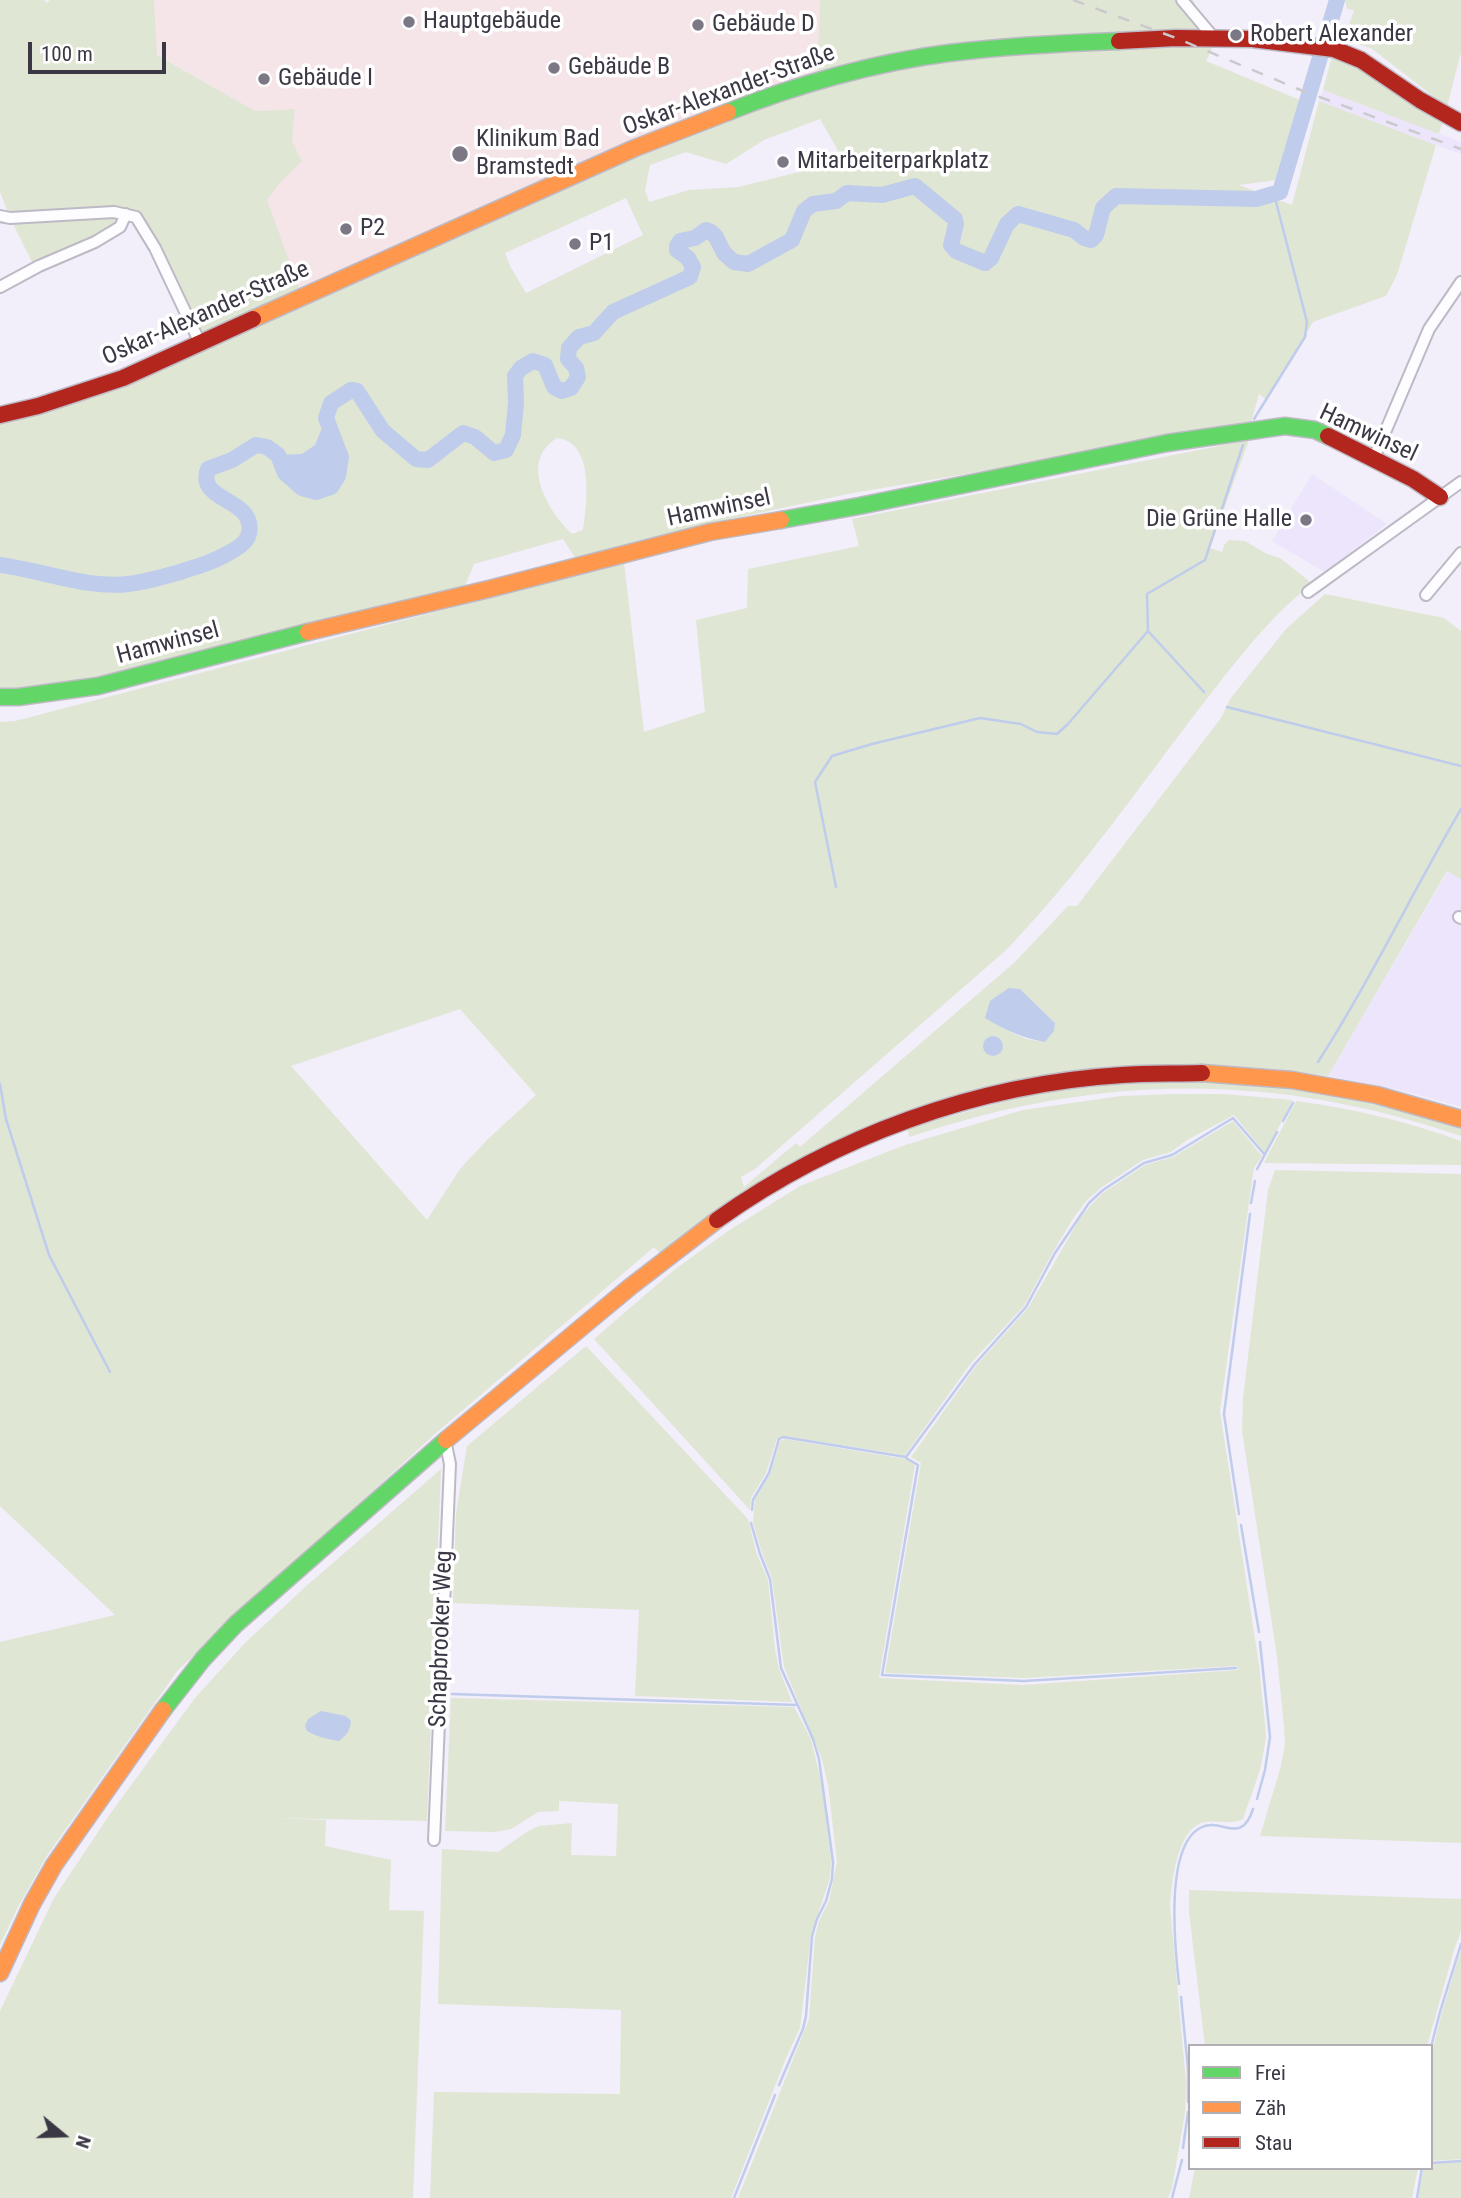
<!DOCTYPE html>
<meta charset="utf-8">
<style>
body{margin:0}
#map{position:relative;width:1461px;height:2198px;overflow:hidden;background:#f2eefa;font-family:"Roboto Condensed",sans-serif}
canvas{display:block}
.legend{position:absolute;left:1188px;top:2044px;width:245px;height:126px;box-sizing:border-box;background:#fff;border:2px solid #b1afb4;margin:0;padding:9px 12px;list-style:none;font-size:21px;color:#3b3744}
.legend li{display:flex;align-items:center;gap:14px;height:35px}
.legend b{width:35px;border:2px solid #b1afb4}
.north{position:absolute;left:28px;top:2100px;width:70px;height:70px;-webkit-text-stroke:5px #fff;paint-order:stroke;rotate:109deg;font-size:19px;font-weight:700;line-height:28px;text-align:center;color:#3b3744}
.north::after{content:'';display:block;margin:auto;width:24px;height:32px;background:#3b3744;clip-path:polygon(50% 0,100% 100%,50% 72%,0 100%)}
.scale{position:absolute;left:28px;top:42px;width:138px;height:32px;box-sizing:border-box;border:4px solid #3b3744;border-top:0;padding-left:9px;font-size:21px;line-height:24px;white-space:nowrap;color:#3b3744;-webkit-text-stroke:5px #fff;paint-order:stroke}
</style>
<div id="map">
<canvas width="1461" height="2198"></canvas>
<ul class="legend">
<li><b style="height:9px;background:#63d668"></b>Frei</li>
<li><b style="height:9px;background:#ff974d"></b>Zäh</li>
<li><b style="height:9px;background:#b3261e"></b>Stau</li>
</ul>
<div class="north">N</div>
<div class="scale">100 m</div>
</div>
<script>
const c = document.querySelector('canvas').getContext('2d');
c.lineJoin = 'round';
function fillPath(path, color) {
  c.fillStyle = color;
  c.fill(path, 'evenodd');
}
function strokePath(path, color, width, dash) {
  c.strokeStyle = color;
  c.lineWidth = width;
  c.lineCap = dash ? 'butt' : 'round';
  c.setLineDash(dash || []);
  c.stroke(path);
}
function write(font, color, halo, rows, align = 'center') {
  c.font = font + ' "Roboto Condensed",sans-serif';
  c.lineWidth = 7;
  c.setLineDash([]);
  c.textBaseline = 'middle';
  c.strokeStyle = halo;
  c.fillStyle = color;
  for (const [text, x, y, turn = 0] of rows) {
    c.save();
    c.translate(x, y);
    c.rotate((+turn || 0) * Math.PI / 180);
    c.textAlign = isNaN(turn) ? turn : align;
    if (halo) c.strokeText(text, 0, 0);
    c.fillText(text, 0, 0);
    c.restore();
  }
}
fillPath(new Path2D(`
 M1323 90 1461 142V154L1319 101Z
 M1312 474 1387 524 1325 572 1272 541Z
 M1448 871 1461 879V1107L1400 1090 1328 1076Z`), '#ece5fc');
fillPath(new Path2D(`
 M154 0H820L818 81 302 296 273 223 267 200 278 185 302 161 292 141 295 109 255 111 156 54Z`), '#f5e5e8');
fillPath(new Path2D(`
 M0 0H44L47 3 50 0H154L157 55 255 111 295 109 292 141 302 161 278 185 267 200 302 296 535 192 817 81 820 0H1193L1212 49 1206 61 1300 100 1277 180 1239 185 1292 205 1319 101 1436 145 1397 275 1386 296 1313 322 1267 400 1259 394 1250 426 853 493 698 526 576 559 563 539 474 564 463 591 99 680 0 692V415L38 406 203 338 159 244 138 214 119 226 33 264 10 218 0 192ZM820 119 844 161 738 187 689 190 649 202 645 190 650 165 686 152 726 164 764 140ZM626 198 643 235 526 293 510 266 505 253ZM557 438C595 442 587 503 583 530L572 534C548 511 518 462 557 438Z
 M1345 0H1461V52L1447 107 1371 48 1344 40 1354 10 1347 9Z
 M1332 56 1358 65 1442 124 1439 134 1323 90Z
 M1249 440 1210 548 1222 552 1224 545 1229 540 1245 541 1267 554 1280 558 1309 581V586C1263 623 1228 672 1192 718 1132 797 1074 880 1005 951L755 1169 741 1177 744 1187 796 1143 800 1147 1015 962 1068 906H1077L1221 718 1230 699 1286 629 1325 594 1444 618 1461 631V879L1447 871 1328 1076 1274 1069 1216 1065 1109 1068 880 1123 660 1253 654 1247 436 1433 178 1670 48 1854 18 1907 0 1945V1642L115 1615 0 1506V722L15 721 624 563 644 732 705 712 696 620 747 608 748 569 859 546 852 519ZM1020 989 1055 1023 1054 1031 1045 1042 1027 1039 1010 1032ZM460 1009 536 1095 488 1139 460 1169 427 1220 291 1066Z
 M1179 1080 1292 1086 1400 1108 1461 1126V1136C1270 1071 1099 1074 909 1137L908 1128 1024 1096 1103 1084Z
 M1174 1094H1224L1293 1100 1265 1153 1234 1115 1187 1140 1171 1152 1143 1160 1102 1187 1087 1200 1074 1217 1053 1252 1024 1306 971 1363 905 1455 783 1436 777 1439 766 1473 751 1498 750 1510 594 1339 674 1270 728 1231 800 1186 905 1145 1023 1110 1121 1096Z
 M1296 1101C1351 1108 1409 1122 1461 1141V1165L1264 1163Z
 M1233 1121 1262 1156 1254 1168 1252 1181 1220 1411 1259 1665 1265 1724 1266 1738 1260 1770 1243 1819C1230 1826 1218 1819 1205 1822 1177 1827 1172 1882 1170 1905L1186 2083 1185 2113 1172 2188 1168 2198H738L809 2019 815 1937 819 1921 829 1901 837 1862 828 1785 822 1759 784 1667 772 1578 762 1553 753 1523 755 1500 770 1474 780 1441 785 1439 906 1459 915 1465 879 1678 1023 1685 1238 1670 1237 1666 1024 1678 885 1673 921 1463 911 1457 976 1366 1028 1308 1079 1220 1091 1205 1103 1193 1145 1165 1173 1157Z
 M1275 1170 1461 1174V1843L1260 1836 1281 1766 1285 1744 1284 1727 1277 1656 1242 1431 1243 1398 1268 1190Z
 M586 1346 748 1519 757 1555 768 1580 775 1649 779 1669 792 1702 635 1696 639 1610 453 1603 456 1513 467 1446Z
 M441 1469 427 1821 272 1818 326 1820 325 1846 391 1860 389 1910 424 1911 413 2198H0V2011L54 1898 110 1814 195 1698 244 1644 303 1589Z
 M451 1698 794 1707 811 1739 822 1785 831 1861 830 1878 811 1935 800 2028 786 2058 731 2198H430L434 2092 620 2094 621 2010 438 2004 442 1849 498 1852 528 1831 539 1826 572 1823 571 1855 616 1856 618 1804 559 1801V1811L538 1812 511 1829 495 1832 445 1831Z
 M1189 1890 1461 1899V1931L1454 1950 1427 2046H1205L1189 1912Z
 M1461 1950V2159L1431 2161V2056L1442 2012Z
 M1461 2162V2198H1418L1424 2168H1431V2164Z
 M1195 2168H1418L1412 2198H1189Z`), '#e0e6d4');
fillPath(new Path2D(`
 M326 418C331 430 342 447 341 460 339 496 309 499 287 475 283 470 281 461 278 455L302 454 315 445Z
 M1009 988 1020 989 1055 1023 1054 1031 1045 1042C1022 1038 1005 1030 985 1018L990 1001Z
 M983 1046a10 10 0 1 1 20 0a10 10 0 1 1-20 0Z
 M321 1711 346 1716 351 1721C350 1730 347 1735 339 1741 327 1739 317 1737 307 1731L305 1726 308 1719Z`), '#bfcceb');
strokePath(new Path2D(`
 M1254 419 1305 337 1307 322 1274 194
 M1204 692 1148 631 1147 594 1205 560 1243 445
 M1227 707 1461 766
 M836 887 815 782 832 756 872 744 980 718 1021 724 1037 732 1057 734 1068 724 1148 631
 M1318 1062C1370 981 1412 893 1461 809
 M0 1084 6 1119 49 1255 110 1372
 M1283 1121 1293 1103
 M1257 1169 1277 1132
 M1251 1203 1255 1181
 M906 1458 918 1465 882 1675 1024 1681 1236 1668
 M752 1510 753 1500 769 1473 779 1439 783 1437 906 1457 974 1365 1026 1307 1055 1253 1089 1203 1103 1190 1144 1163 1172 1155 1233 1118 1265 1155
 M1239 1514 1224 1414 1250 1214
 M751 1523 760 1554 770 1579 781 1668 813 1739 819 1759 833 1862 832 1879 826 1901 817 1919 812 1936 806 2016 803 2029 779 2085
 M1241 1525 1259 1632
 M452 1694 797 1705
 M1257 1799 1265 1770 1270 1737 1260 1642
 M1179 1984C1175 1949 1164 1848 1200 1828 1221 1816 1241 1847 1253 1809
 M1181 1997 1188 2069V2102
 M1431 2047 1440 2012 1461 1944
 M1183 2148 1188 2112
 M1431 2163 1461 2161
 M734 2198 775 2095
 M1172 2198 1182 2160
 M1417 2198 1422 2168`), '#bfcceb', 2.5);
strokePath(new Path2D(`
 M0 565C40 570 88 589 128 584 146 582 163 577 180 572 196 567 211 563 225 555 238 548 253 541 249 523 244 498 197 499 208 469L232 460 256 445 267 447 278 455 285 473 302 488 316 492 331 487 338 476 341 457 326 418 331 403 351 390 357 391 383 431 416 459 428 460 463 433 475 437 494 453 506 450 513 435 516 403 515 376 521 368 533 361 545 365 554 387 562 391 571 388 578 377 576 368 568 359 569 348 579 337 594 333 613 312 690 277 693 267 688 258 677 250V246L680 241 695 238 706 230 711 232 716 237 724 253 734 262 748 264 792 240 804 211 813 204 836 201 847 193 882 195 915 186 955 219 956 224 951 245 956 251 985 263 991 258 1007 224 1018 214 1074 230 1084 238 1091 240 1096 235 1103 208 1116 196 1256 199 1280 192 1337 0`), '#bfcceb', 16);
const street = new Path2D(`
 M1182 0 1214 38
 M0 216 10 218 114 212 136 217 155 248 200 343
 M0 287 39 266 95 242 120 227 126 214
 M1374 458 1429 329 1461 282
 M1308 592 1461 482
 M1426 595 1461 553
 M1459 917 1461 918
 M434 1840 450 1464 445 1440`);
const fast = new Path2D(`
 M728 112C795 85 877 62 949 53 1006 46 1063 43 1119 41
 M781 520 859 506 1167 443 1285 426 1315 430 1328 436
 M0 697H18L98 686 308 632
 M163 1710 203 1659 236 1624 446 1440`);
const slow = new Path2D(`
 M253 319 635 148 728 112
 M308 632 489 589 710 532 781 520
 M1202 1073 1292 1080 1377 1095 1461 1119
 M446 1440 630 1287 717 1220
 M0 1973 32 1904 54 1865 163 1710`);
const jam = new Path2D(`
 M1119 41 1176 38 1252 39 1334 49 1361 60 1420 100 1461 123
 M0 415 38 406 123 378 253 319
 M1328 436 1413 479 1440 497
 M717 1220C835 1136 977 1084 1122 1075 1148 1073 1175 1074 1202 1073`);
strokePath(street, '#bdb9c5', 14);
strokePath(fast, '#bdb9c5', 19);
strokePath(slow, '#bdb9c5', 19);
strokePath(jam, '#bdb9c5', 19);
strokePath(street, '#fdfcfe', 10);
strokePath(fast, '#63d668', 16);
strokePath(slow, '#ff974d', 16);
strokePath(jam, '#b3261e', 16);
strokePath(new Path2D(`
 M1073 0 1176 38 1298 89 1461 149`), '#cac9cc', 2.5, [12, 12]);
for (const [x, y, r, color] of [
 [409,22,7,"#7b7784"],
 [698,25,7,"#7b7784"],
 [1236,35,7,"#7b7784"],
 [554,68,7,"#7b7784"],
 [264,79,7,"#7b7784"],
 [460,154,9,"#7b7784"],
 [783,162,7,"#7b7784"],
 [346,229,7,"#7b7784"],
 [575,244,7,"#7b7784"],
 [1306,520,7,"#7b7784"]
]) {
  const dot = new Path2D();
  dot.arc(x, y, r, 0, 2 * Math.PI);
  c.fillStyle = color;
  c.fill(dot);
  strokePath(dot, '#fff', 2.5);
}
write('24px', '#3b3744', '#fff', [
 ["Hauptgebäude",423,22],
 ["Gebäude D",712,25],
 ["Robert Alexander",1250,35],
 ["Gebäude B",568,68],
 ["Gebäude I",278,79],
 ["Klinikum Bad",476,140],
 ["Bramstedt",476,168],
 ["Mitarbeiterparkplatz",797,162],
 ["P2",360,229],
 ["P1",589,244],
 ["Die Grüne Halle",1292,520,"right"]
], 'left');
write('24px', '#3b3744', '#fff', [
 ["Oskar-Alexander-Straße",729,91,-20],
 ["Oskar-Alexander-Straße",206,314,-24],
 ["Hamwinsel",1368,434,25],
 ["Hamwinsel",719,509,-12],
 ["Hamwinsel",168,644,-15],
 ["Schapbrooker Weg",442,1639,-88]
]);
</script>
